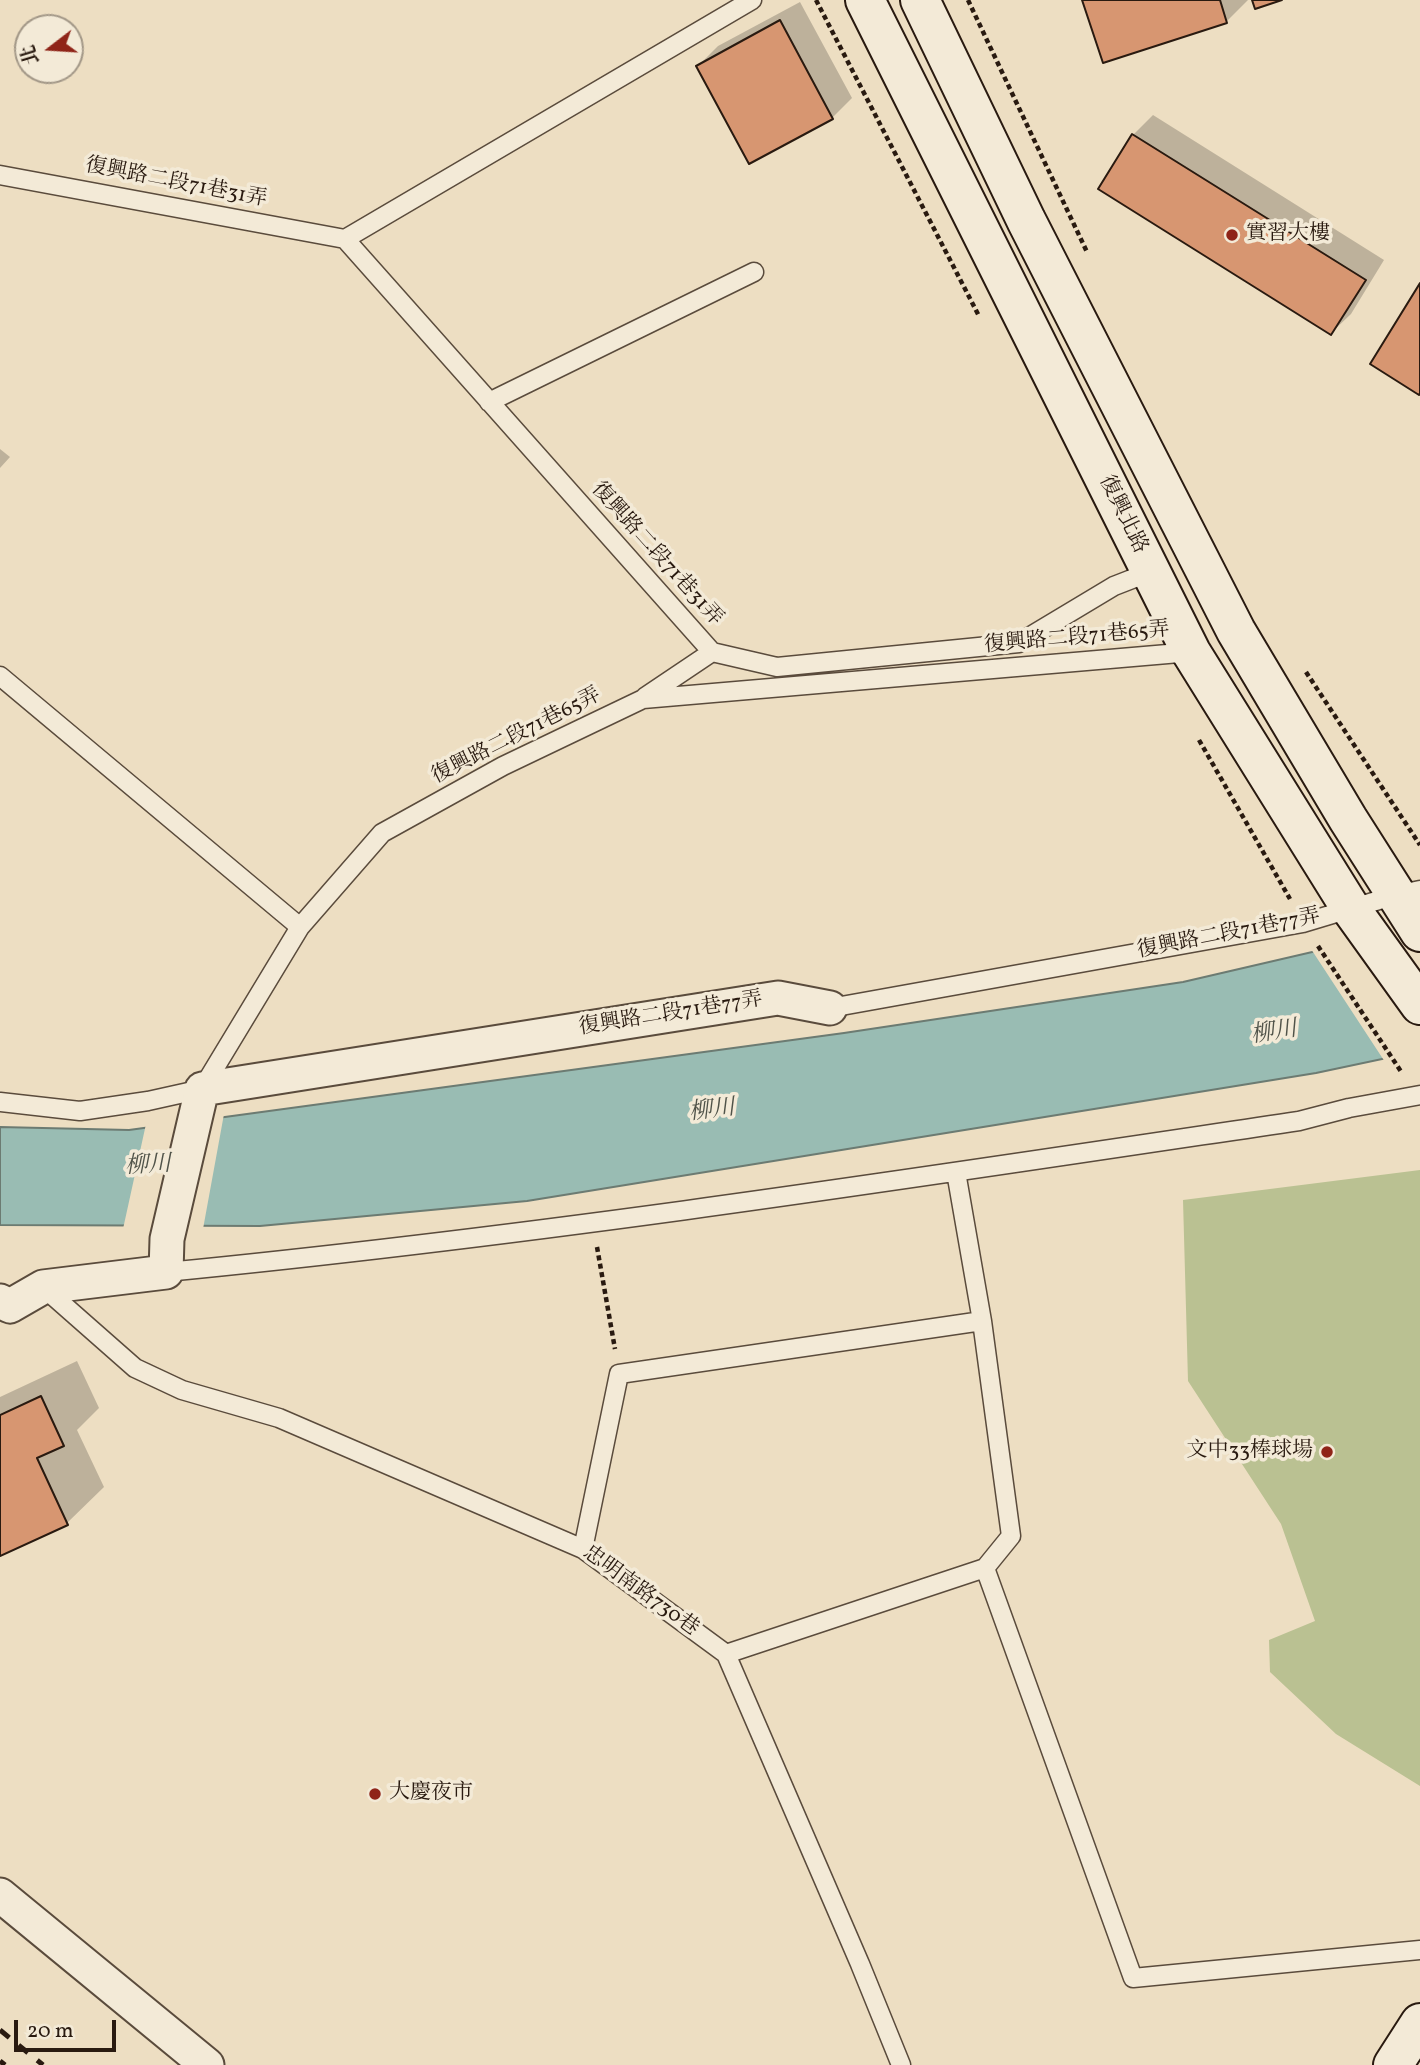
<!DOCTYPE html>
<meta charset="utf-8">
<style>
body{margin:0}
#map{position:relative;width:1420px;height:2065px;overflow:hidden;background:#eddec2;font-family:Vollkorn,"Noto Serif TC",serif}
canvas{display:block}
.north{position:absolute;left:14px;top:14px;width:70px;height:70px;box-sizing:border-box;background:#f3ead7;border:2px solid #a29787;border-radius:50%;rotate:253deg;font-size:19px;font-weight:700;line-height:28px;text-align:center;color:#291a10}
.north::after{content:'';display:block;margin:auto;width:24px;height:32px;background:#8f2418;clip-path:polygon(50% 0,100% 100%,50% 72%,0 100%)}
.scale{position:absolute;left:14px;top:2020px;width:102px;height:32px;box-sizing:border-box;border:4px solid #291a10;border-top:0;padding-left:9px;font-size:21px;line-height:24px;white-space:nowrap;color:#291a10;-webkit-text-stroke:5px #f3ead7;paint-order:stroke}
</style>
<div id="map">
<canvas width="1420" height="2065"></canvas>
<div class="north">北</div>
<div class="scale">20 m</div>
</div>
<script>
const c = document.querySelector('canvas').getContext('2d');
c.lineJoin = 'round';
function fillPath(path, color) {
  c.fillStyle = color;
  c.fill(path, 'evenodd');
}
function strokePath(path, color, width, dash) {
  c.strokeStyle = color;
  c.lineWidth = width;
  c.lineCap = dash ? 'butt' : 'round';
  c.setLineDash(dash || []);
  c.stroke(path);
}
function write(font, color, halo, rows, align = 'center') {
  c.font = font + ' Vollkorn,"Noto Serif TC",serif';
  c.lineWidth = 7;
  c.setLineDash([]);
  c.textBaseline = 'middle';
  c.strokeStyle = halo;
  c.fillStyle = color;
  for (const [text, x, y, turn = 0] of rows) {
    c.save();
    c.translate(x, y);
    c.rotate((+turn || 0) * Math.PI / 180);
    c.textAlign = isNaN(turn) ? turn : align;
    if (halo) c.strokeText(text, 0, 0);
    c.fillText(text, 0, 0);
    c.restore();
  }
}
fillPath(new Path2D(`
 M1420 1170V1786L1336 1734 1270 1672 1269 1640 1315 1621 1281 1524 1188 1381 1183 1200Z`), '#bac192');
const water = new Path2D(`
 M1420 927V1051L1316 1073 527 1201 260 1226 0 1225V1127L129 1130 844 1033 1183 982Z`);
fillPath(water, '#99bcb3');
strokePath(water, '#6c7b72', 2);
fillPath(new Path2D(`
 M1420 924V1055L1385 1062 1311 949Z
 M224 1114 203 1229H123L146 1124Z`), '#eddec2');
fillPath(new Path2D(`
 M1084 0H1248L1226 22Z
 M800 2 852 98 832 118 750 162 698 66 718 46Z
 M1153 115 1384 260 1351 314 1331 333 1133 135Z
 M0 449 10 457 0 468Z
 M77 1361 99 1408 77 1430 104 1487 67 1523 0 1554V1397Z`), '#0003');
const building = new Path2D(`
 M1082 0H1220L1227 23 1103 63Z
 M1252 0H1282L1255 9Z
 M780 20 833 119 749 164 696 66Z
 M1132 134 1366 280 1331 335 1098 189Z
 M1420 283V393L1419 395 1370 364Z
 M41 1396 64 1446 37 1458 68 1525 0 1556V1415Z`);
fillPath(building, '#d79671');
strokePath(building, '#291a10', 2);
const lane = new Path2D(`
 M0 175 345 239 712 652 777 667 1019 643 1114 586 1150 572
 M345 239 752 0
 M489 402 754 272
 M0 676 300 927 382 833 503 766 643 699 1191 652
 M645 697 712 652
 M830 1008 1303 923 1396 895 1420 890
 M0 1102 80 1111 148 1101 202 1089 300 927
 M166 1272C545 1235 922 1177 1299 1121L1349 1108 1420 1095
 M43 1287 135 1368 182 1390 279 1418 583 1549 726 1654 860 1964 901 2065
 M982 1321 1011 1536 985 1568
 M583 1549 619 1374 982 1321 956 1172
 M726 1654 985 1568 1133 1978 1420 1950`);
const street = new Path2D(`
 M0 1301 10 1306 43 1287 166 1272 167 1239 202 1089 778 998 830 1008
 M0 1895 207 2065`);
const secondary = new Path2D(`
 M865 0 1191 652 1351 909 1420 1005
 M920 0 1026 220 1236 631 1348 819 1420 932
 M1393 2065 1420 2023`);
strokePath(lane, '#5a4b3c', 21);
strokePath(street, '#5a4b3c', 37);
strokePath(secondary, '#291a10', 42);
strokePath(new Path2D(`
 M816 0 979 316
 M968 0 1087 252
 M1306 672 1420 845
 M1199 740 1290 899
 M1318 946 1402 1073
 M597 1247 615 1349`), '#291a10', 4.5, [5, 3.5]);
strokePath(lane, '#f3ead7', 18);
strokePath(street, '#f3ead7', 33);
strokePath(secondary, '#f3ead7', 38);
strokePath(new Path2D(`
 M0 2030 43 2065
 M0 2061 5 2065`), '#291a10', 5, [12, 12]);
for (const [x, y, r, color] of [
 [1232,235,7,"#8f2418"],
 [1327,1452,7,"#8f2418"],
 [375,1794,7,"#8f2418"]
]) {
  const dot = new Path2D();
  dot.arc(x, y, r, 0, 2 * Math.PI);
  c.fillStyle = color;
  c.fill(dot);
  strokePath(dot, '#f3ead7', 2.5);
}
write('21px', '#291a10', '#f3ead7', [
 ["復興路二段71巷31弄",176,184,11],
 ["復興北路",1122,515,64],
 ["復興路二段71巷31弄",656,555,48],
 ["復興路二段71巷65弄",1077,639,-5],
 ["復興路二段71巷65弄",517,737,-27],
 ["復興路二段71巷77弄",1229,935,-11],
 ["復興路二段71巷77弄",671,1015,-9],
 ["忠明南路730巷",640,1592,36]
]);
write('21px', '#291a10', '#f3ead7', [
 ["實習大樓",1246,235],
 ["文中33棒球場",1313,1452,"right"],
 ["大慶夜市",389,1794]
], 'left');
write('italic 23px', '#505349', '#f3ead7', [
 ["柳川",1274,1034,-9],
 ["柳川",712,1112,-7],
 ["柳川",148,1167,-3]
]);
</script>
